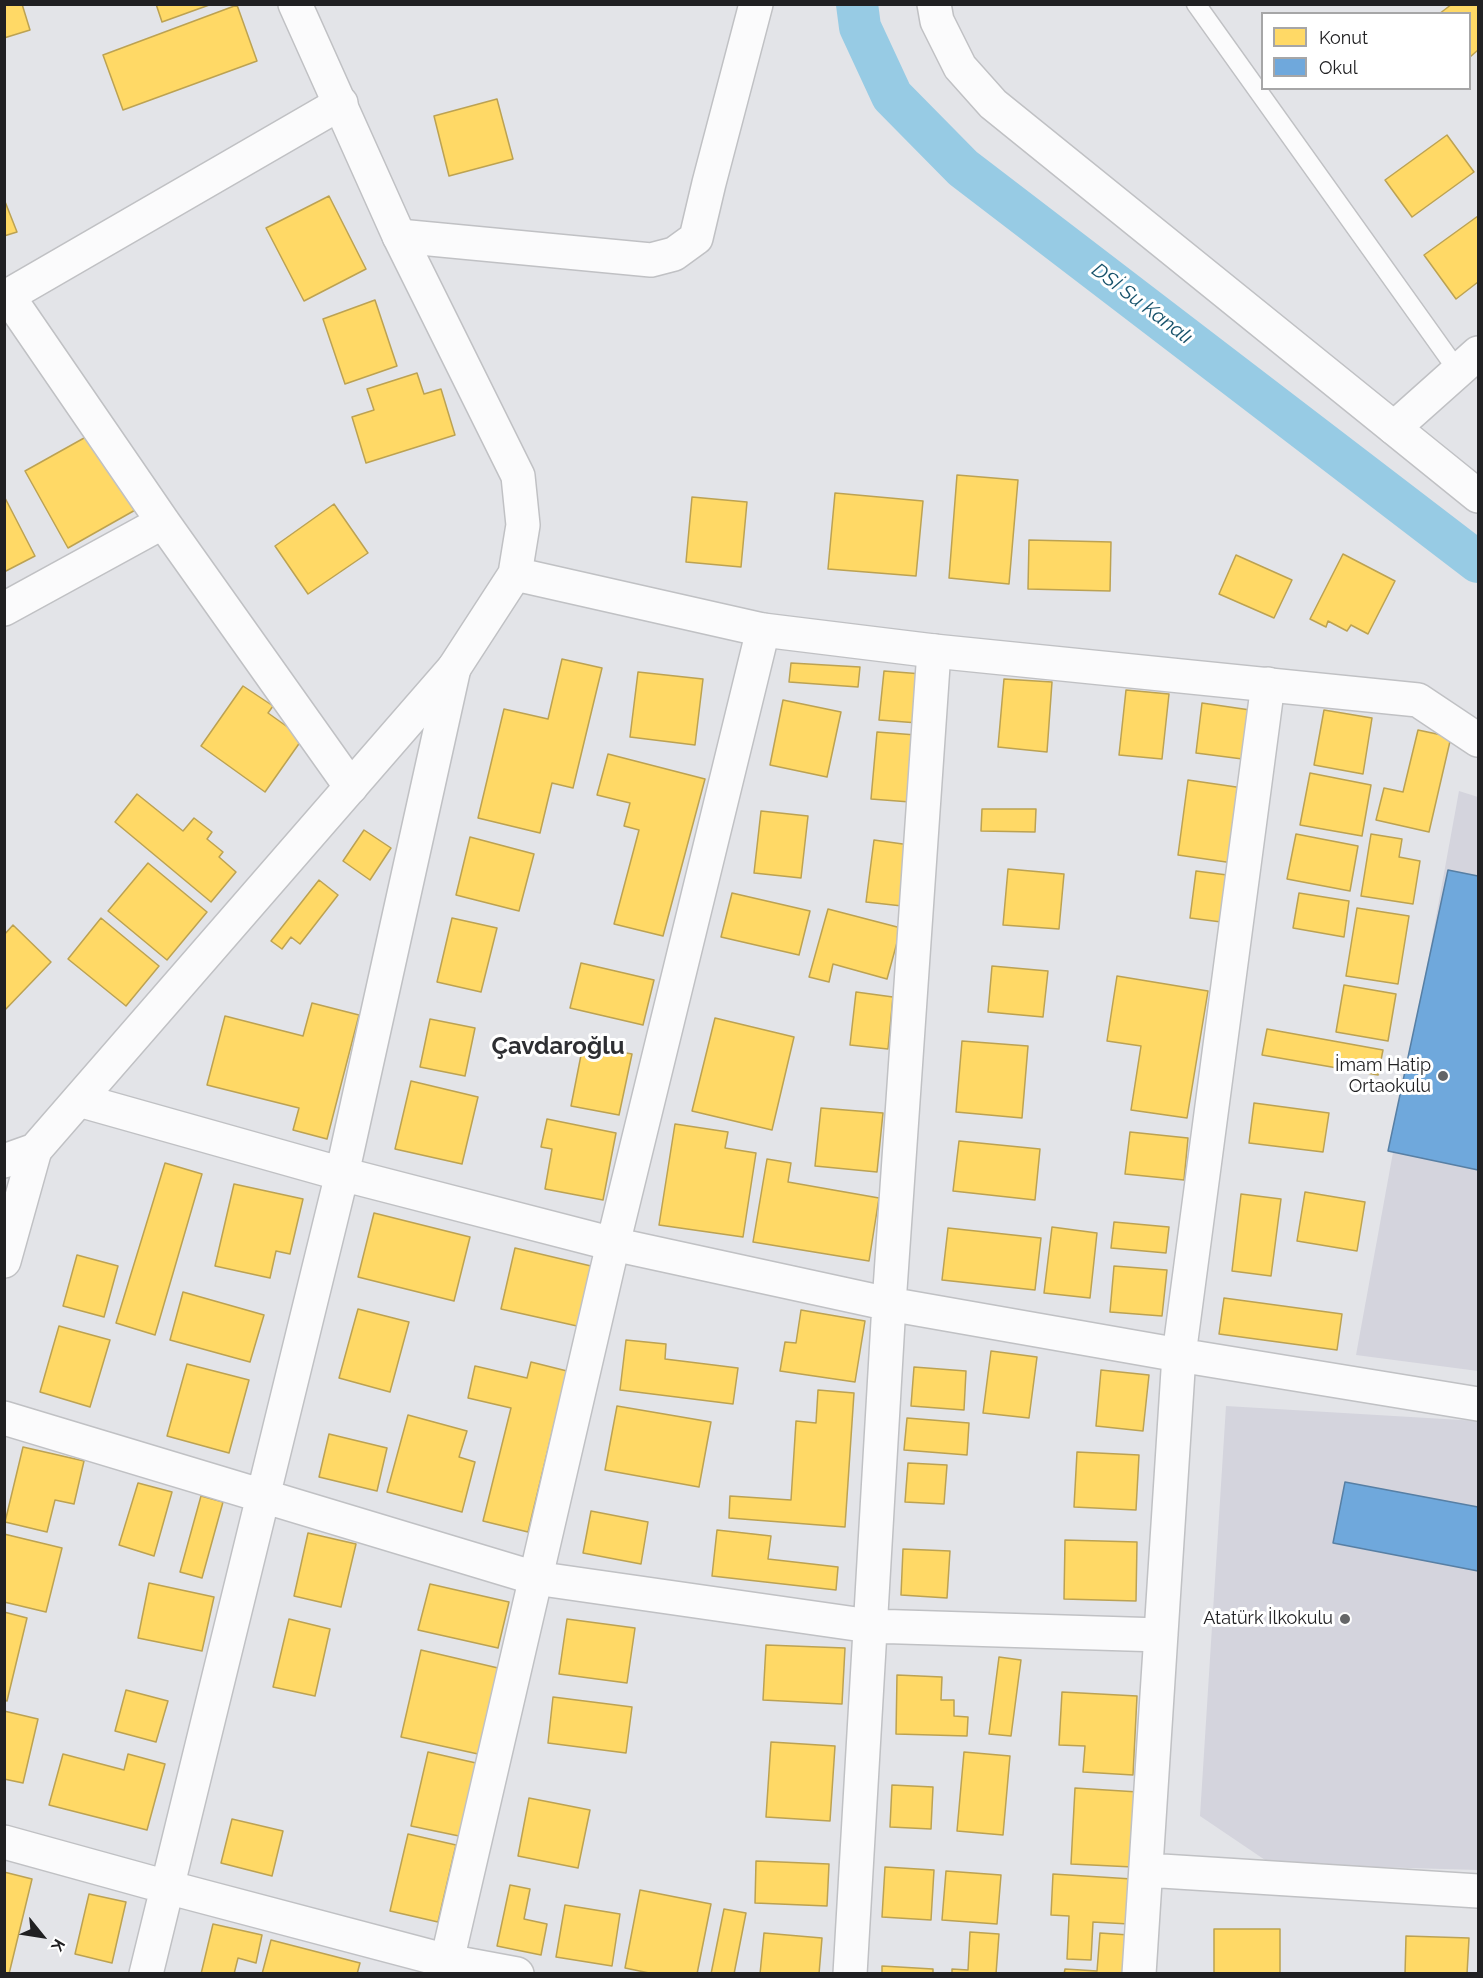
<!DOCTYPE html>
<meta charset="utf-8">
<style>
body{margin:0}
#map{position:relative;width:1483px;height:1978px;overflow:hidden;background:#e3e4e8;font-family:Raleway,sans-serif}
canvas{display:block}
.frame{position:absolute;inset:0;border:6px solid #202022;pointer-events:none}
.legend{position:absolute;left:1261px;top:12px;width:210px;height:78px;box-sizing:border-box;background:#fff;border:2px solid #a6a6a7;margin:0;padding:8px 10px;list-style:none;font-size:18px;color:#202022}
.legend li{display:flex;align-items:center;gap:12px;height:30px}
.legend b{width:30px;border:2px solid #a6a6a7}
.north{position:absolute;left:12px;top:1906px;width:60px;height:60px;-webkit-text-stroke:4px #fff;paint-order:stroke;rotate:120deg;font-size:16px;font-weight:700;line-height:24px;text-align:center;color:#202022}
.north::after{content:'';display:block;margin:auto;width:21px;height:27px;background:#202022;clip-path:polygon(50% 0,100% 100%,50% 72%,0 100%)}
</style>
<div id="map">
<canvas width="1483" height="1978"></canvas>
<div class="frame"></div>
<ul class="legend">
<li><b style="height:16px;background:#ffd966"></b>Konut</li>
<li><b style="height:16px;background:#6fa8dc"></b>Okul</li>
</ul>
<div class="north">K</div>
</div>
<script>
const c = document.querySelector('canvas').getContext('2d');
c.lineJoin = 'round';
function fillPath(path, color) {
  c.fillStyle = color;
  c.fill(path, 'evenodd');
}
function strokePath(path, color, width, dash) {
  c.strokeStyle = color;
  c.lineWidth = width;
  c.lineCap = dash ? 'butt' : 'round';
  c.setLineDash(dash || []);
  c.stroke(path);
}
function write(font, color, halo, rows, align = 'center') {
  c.font = font + ' Raleway,sans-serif';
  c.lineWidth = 6;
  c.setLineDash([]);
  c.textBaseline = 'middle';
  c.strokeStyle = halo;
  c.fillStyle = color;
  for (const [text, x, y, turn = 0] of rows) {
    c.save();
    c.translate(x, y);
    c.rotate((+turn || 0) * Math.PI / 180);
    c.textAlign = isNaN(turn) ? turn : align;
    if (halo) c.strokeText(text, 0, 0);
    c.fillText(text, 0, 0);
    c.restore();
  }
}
fillPath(new Path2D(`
 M1459 791 1478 797V1371L1356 1355Z
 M1226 1406 1478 1421V1870L1271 1864 1200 1816Z`), '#d4d4dd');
const homes = new Path2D(`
 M4 4H22L30 30 4 38Z
 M156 4H212L162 22Z
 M1452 4H1478V50L1470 57V14H1439Z
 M237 5 257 61 123 110 103 55Z
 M497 99 513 159 449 176 434 116Z
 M1447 135 1474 172 1412 217 1385 180Z
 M329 196 366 269 304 301 266 228Z
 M4 199 17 232 4 236Z
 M1478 216V282L1456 299 1424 255Z
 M375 300 397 366 345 384 323 319Z
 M417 373 424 394 441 389 455 435 366 463 352 417 374 410 367 389Z
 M93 433 137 509 68 548 25 471Z
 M957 475 1018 480 1009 584 949 578Z
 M835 493 923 501 916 576 828 569Z
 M4 496 35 556 4 572Z
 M692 497 747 502 741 567 686 562Z
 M334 504 368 553 308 594 275 546Z
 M1029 540 1111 542 1110 591 1028 589Z
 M1343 554 1395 581 1368 634 1351 625 1347 631 1328 621 1326 627 1310 619Z
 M1236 555 1292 580 1274 618 1219 594Z
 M562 659 602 668 573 788 552 783 540 833 478 818 504 709 548 719Z
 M791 663 860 667 858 687 789 682Z
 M884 671 922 674 918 723 879 720Z
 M638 672 703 679 695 745 630 737Z
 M1004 679 1052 682 1047 752 998 747Z
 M243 686 273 706 268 713 303 738 265 792 201 746Z
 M1126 690 1169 694 1162 759 1119 755Z
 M783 700 841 712 827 777 770 765Z
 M1202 703 1264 712 1258 761 1196 753Z
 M1324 710 1372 718 1363 774 1314 765Z
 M1418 730 1451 737 1429 832 1376 820 1384 788 1403 792Z
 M877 732 916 735 910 802 871 799Z
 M608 754 705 779 663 936 614 924 639 830 624 826 630 803 597 795Z
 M1310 773 1371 785 1362 836 1300 825Z
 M1188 780 1250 789 1240 864 1178 855Z
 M137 794 183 831 194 818 212 832 207 839 223 852 219 857 236 872 211 902 115 822Z
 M982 809H1036L1035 832 981 831Z
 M761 811 808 816 801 878 754 873Z
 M364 830 391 848 370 880 343 861Z
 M1296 834 1358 846 1350 891 1287 879Z
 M1371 834 1402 839 1399 857 1420 861 1413 904 1361 896Z
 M470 837 534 854 519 911 456 895Z
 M874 840 910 845 902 906 866 902Z
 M148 863 207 912 167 960 108 911Z
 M1008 869 1064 874 1059 929 1003 925Z
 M1196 871 1235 876 1229 923 1190 918Z
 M319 880 338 895 300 944 291 937 282 949 271 941Z
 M732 893 810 911 799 955 721 937Z
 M1299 893 1349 901 1344 937 1293 928Z
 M1357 908 1409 916 1398 984 1346 976Z
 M828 909 901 928 887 979 833 964 829 982 809 977Z
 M101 918 159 966 126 1006 68 959Z
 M452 918 497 928 481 992 437 982Z
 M13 925 51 962 4 1011V935Z
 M581 963 654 980 643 1025 570 1008Z
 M992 966 1048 971 1043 1017 988 1012Z
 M1117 976 1208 991 1187 1118 1131 1110 1141 1046 1107 1041Z
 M1344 985 1396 994 1388 1041 1336 1032Z
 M856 992 893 997 888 1049 850 1045Z
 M312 1003 359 1015 327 1139 293 1130 299 1108 207 1085 225 1016 303 1036Z
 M715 1018 794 1037 772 1130 692 1111Z
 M430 1019 475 1028 465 1076 420 1067Z
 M1267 1029 1383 1050 1378 1075 1262 1055Z
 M962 1041 1028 1046 1022 1118 956 1112Z
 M583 1045 632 1054 619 1115 571 1106Z
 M411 1081 478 1097 462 1164 395 1149Z
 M1254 1103 1329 1113 1323 1152 1249 1143Z
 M821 1108 883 1113 877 1172 815 1166Z
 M547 1119 616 1133 603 1200 545 1189 552 1149 541 1147Z
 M675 1124 728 1132 725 1148 756 1153 743 1237 659 1225Z
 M1130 1132 1188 1138 1184 1180 1125 1174Z
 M959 1141 1040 1149 1035 1200 953 1191Z
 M767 1159 791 1163 788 1182 879 1198 869 1261 753 1242Z
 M165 1163 202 1174 155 1335 116 1323Z
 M234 1184 303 1199 290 1254 276 1251 270 1278 215 1266Z
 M1305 1192 1365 1202 1357 1251 1297 1241Z
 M1241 1194 1281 1199 1271 1276 1232 1271Z
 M374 1213 470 1237 454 1301 358 1277Z
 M1114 1222 1169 1227 1166 1253 1111 1248Z
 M1052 1227 1097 1233 1090 1298 1044 1293Z
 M948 1228 1041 1238 1035 1290 942 1280Z
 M515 1248 591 1266 577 1326 501 1309Z
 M77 1255 118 1266 104 1317 63 1306Z
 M1114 1266 1167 1270 1162 1316 1110 1312Z
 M183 1292 264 1315 250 1362 170 1340Z
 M1224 1298 1342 1314 1337 1350 1219 1334Z
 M358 1309 409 1322 390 1392 339 1378Z
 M801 1310 865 1321 855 1382 780 1371 785 1342 796 1343Z
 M59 1326 110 1340 90 1407 40 1392Z
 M626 1340 666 1344 665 1359 738 1368 733 1404 620 1390Z
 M991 1351 1037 1357 1029 1418 983 1413Z
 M531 1362 567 1371 528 1532 483 1521 511 1408 468 1398 475 1366 527 1378Z
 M187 1364 249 1380 229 1453 167 1436Z
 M914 1367 966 1371 964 1410 911 1406Z
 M1101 1370 1149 1375 1143 1431 1096 1426Z
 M818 1390 854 1393 845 1527 729 1518 730 1496 791 1500 796 1421 816 1423Z
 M617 1406 711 1422 699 1487 605 1470Z
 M408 1415 467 1431 459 1457 475 1462 462 1512 387 1492Z
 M907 1418 969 1423 967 1455 904 1450Z
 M329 1434 387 1448 377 1491 319 1477Z
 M23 1447 84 1461 74 1504 55 1500 47 1532 5 1522Z
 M1077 1452 1139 1455 1136 1510 1074 1507Z
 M908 1463 947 1465 944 1504 905 1502Z
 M138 1483 172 1492 154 1556 119 1545Z
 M201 1496 223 1502 202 1578 180 1572Z
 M591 1511 648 1522 641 1564 583 1553Z
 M717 1530 771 1536 768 1559 838 1567 836 1590 712 1576Z
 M308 1533 356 1544 341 1607 294 1596Z
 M4 1534 62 1548 46 1612 4 1602Z
 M1065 1540 1137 1542 1136 1601 1064 1599Z
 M903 1549 950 1551 947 1598 901 1595Z
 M149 1583 214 1597 202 1651 138 1638Z
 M430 1584 509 1602 498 1648 418 1630Z
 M4 1612 27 1618 7 1701 4 1700Z
 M289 1619 330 1629 315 1696 273 1687Z
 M567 1619 635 1628 627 1683 559 1674Z
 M766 1645 845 1648 842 1704 763 1700Z
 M421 1650 498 1668 478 1754 401 1737Z
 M999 1657 1021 1660 1011 1736 989 1734Z
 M897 1675 942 1677 941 1700H954V1716L968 1717 967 1736 896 1734Z
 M126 1690 168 1701 156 1742 115 1731Z
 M1062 1692 1137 1696 1133 1775 1083 1772 1085 1746 1059 1745Z
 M553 1697 632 1707 626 1753 548 1743Z
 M4 1711 38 1719 23 1783 4 1779Z
 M771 1742 835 1746 830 1821 766 1817Z
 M428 1752 476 1763 459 1836 411 1826Z
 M964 1752 1010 1756 1003 1835 957 1831Z
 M63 1754 124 1770 128 1754 165 1764 147 1830 49 1805Z
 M892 1785 933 1787 931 1829 890 1827Z
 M1075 1788 1138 1792 1133 1867 1071 1864Z
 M529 1798 590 1810 578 1868 518 1856Z
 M232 1819 283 1831 272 1876 221 1863Z
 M408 1834 456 1845 438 1922 390 1911Z
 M756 1861 829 1864 827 1906 755 1903Z
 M885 1867 934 1870 931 1920 882 1917Z
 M946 1871 1001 1875 997 1924 942 1920Z
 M4 1872 32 1879 9 1974H4Z
 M1053 1874 1132 1879 1129 1924 1093 1922 1091 1960 1067 1959 1069 1916 1051 1915Z
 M510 1885 530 1889 524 1919 547 1924 541 1955 497 1946Z
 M640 1890 711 1904 697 1974H654L625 1968Z
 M89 1894 126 1902 112 1963 75 1954Z
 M565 1905 620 1914 612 1966 556 1957Z
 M724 1909 746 1913 734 1974H711Z
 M213 1924 262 1935 256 1963 238 1958 234 1974H201Z
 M1214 1929H1280V1974H1214Z
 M970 1932 999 1934 996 1974H952V1969L968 1970Z
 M764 1933 822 1938 819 1974H760Z
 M1100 1933 1129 1935 1127 1974H1064L1065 1969 1097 1971Z
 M1406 1936 1469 1938 1467 1974H1405Z
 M271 1940 360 1963 357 1974H262Z
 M882 1966 933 1969V1974H882Z`);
fillPath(homes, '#ffd966');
strokePath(homes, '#bca252', 1.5);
const schools = new Path2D(`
 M1448 870 1478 876V1170L1388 1151Z
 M1345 1482 1478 1507V1571L1333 1543Z`);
fillPath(schools, '#6fa8dc');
strokePath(schools, '#577fa4', 1.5);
strokePath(new Path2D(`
 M857 4 860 27 892 96 963 168 1478 562`), '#97cbe4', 42);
const lane = new Path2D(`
 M1196 4 1458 371`);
const street = new Path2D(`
 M399 236 651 260 674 254 696 238 709 183 756 4
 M8 296 163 522 351 787
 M4 298 341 103
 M1394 428 1478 353
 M4 609 163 522
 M79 1100 342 1174 613 1244 889 1304 1179 1355 1478 1404
 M4 1261 35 1150
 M4 1418 535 1578 870 1626 1161 1635
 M4 1842 167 1887 447 1961 517 1974
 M1146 1870 1478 1891
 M146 1974 342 1174 454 668
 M444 1974 613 1244 763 630
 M850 1974 889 1304 934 651
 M1139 1974 1179 1355 1268 684`);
const secondary = new Path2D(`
 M934 4 937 21 960 67 993 104 1478 496
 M515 574 763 630 934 651 1418 700 1478 740
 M4 1161 35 1150 454 668 515 574 523 525 518 476 399 236 295 4`);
strokePath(lane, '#c0c1c4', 21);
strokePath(street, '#c0c1c4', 36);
strokePath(secondary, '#c0c1c4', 36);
strokePath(lane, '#fbfbfc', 18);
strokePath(street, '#fbfbfc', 33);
strokePath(secondary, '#fbfbfc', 33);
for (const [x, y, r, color] of [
 [1443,1076,6,"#646567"],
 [1345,1619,6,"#646567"]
]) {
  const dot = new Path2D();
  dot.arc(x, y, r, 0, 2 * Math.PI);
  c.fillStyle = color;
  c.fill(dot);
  strokePath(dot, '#fff', 2);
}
write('18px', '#202022', '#fff', [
 ["İmam Hatip",1431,1066],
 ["Ortaokulu",1431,1087],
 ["Atatürk İlkokulu",1333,1619]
], 'right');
write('italic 20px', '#17526b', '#fff', [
 ["DSİ Su Kanalı",1142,304,37]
]);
write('bold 24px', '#2e2f33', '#fff', [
 ["Çavdaroğlu",558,1047]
]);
</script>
